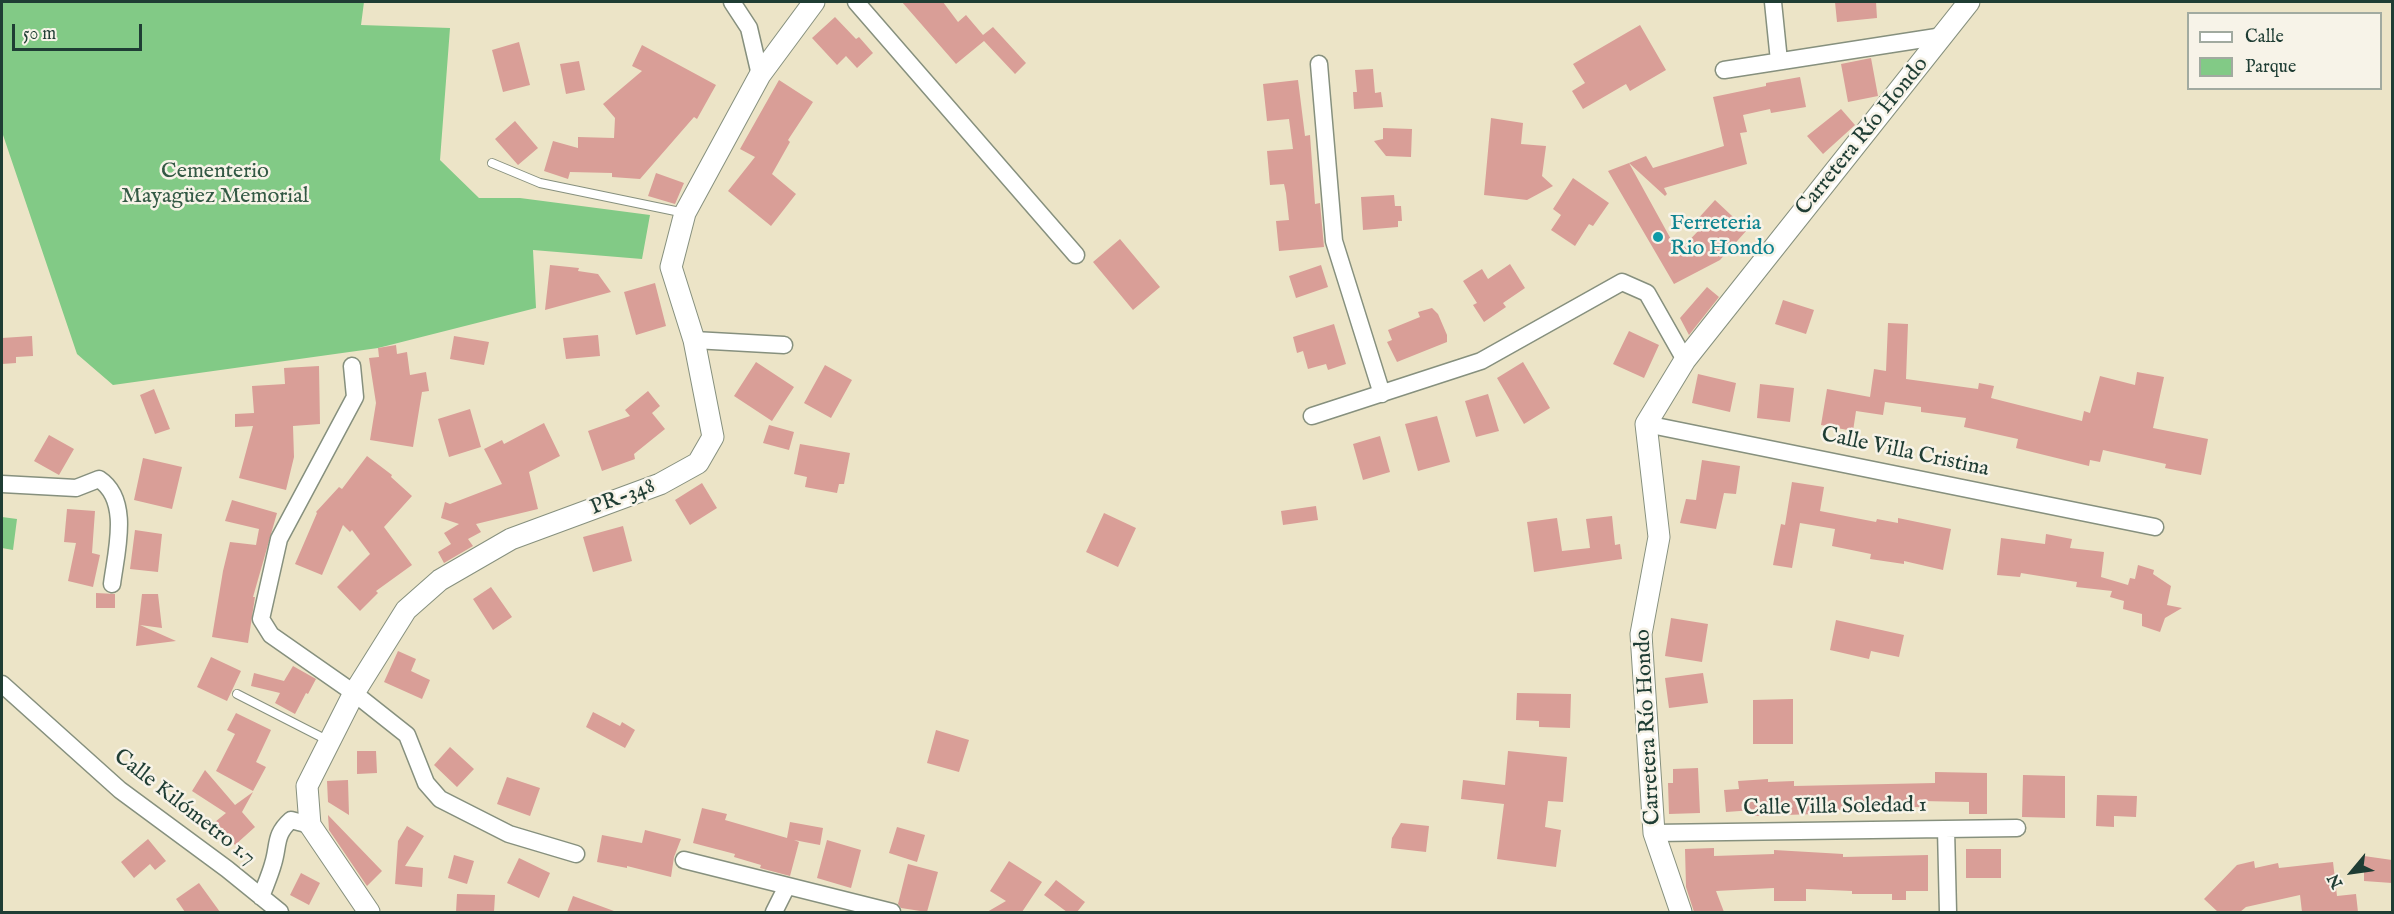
<!DOCTYPE html>
<meta charset="utf-8">
<style>
body{margin:0}
#map{position:relative;width:2394px;height:914px;overflow:hidden;background:#ece4c7;font-family:"IM FELL English",serif}
canvas{display:block}
.frame{position:absolute;inset:0;border:3px solid #1f3d34;pointer-events:none}
.legend{position:absolute;left:2187px;top:12px;width:195px;height:78px;box-sizing:border-box;background:#f7f3e8;border:2px solid #a1aaa0;margin:0;padding:8px 10px;list-style:none;font-size:18px;color:#1f3d34}
.legend li{display:flex;align-items:center;gap:12px;height:30px}
.legend b{width:30px;border:2px solid #a1aaa0}
.north{position:absolute;left:2322px;top:842px;width:60px;height:60px;-webkit-text-stroke:4px #f7f3e8;paint-order:stroke;rotate:241deg;font-size:16px;font-weight:700;line-height:24px;text-align:center;color:#1f3d34}
.north::after{content:'';display:block;margin:auto;width:21px;height:27px;background:#1f3d34;clip-path:polygon(50% 0,100% 100%,50% 72%,0 100%)}
.scale{position:absolute;left:12px;top:24px;width:130px;height:27px;box-sizing:border-box;border:3px solid #1f3d34;border-top:0;padding-left:8px;font-size:18px;line-height:21px;white-space:nowrap;color:#1f3d34;-webkit-text-stroke:4px #f7f3e8;paint-order:stroke}
</style>
<div id="map">
<canvas width="2394" height="914"></canvas>
<div class="frame"></div>
<ul class="legend">
<li><b style="height:8px;background:#fff"></b>Calle</li>
<li><b style="height:16px;background:#82ca86"></b>Parque</li>
</ul>
<div class="north">N</div>
<div class="scale">50 m</div>
</div>
<script>
const c = document.querySelector('canvas').getContext('2d');
c.lineJoin = 'round';
function fillPath(path, color) {
  c.fillStyle = color;
  c.fill(path, 'evenodd');
}
function strokePath(path, color, width, dash) {
  c.strokeStyle = color;
  c.lineWidth = width;
  c.lineCap = dash ? 'butt' : 'round';
  c.setLineDash(dash || []);
  c.stroke(path);
}
function write(font, color, halo, rows, align = 'center') {
  c.font = font + ' "IM FELL English",serif';
  c.lineWidth = 5;
  c.setLineDash([]);
  c.textBaseline = 'middle';
  c.strokeStyle = halo;
  c.fillStyle = color;
  for (const [text, x, y, turn = 0] of rows) {
    c.save();
    c.translate(x, y);
    c.rotate((+turn || 0) * Math.PI / 180);
    c.textAlign = isNaN(turn) ? turn : align;
    if (halo) c.strokeText(text, 0, 0);
    c.fillText(text, 0, 0);
    c.restore();
  }
}
fillPath(new Path2D(`
 M2 2H364L361 25 450 28 440 160 479 198H520L650 215 642 259 533 250 536 308 378 348 113 385 77 354 2 132Z
 M2 517 17 519 13 550 2 548Z`), '#82ca86');
fillPath(new Path2D(`
 M902 2H943L958 22 966 15 983 35 993 27 1026 63 1015 74 984 41 956 64Z
 M1835 2H1876L1877 18 1837 22Z
 M835 17 856 39 859 37 873 53 857 68 846 56 837 65 812 38Z
 M1640 25 1666 70 1630 91 1626 84 1583 109 1572 91 1585 83 1573 64Z
 M519 42 530 85 503 92 492 50Z
 M642 45 716 85 697 119 694 117 640 179 612 177V173L570 172 568 179 544 171 553 141 578 148V137L614 138 615 118 603 104 642 71 632 66Z
 M1871 58 1878 96 1848 102 1841 64Z
 M579 61 585 90 566 94 560 64Z
 M1373 69 1375 93 1381 92 1383 107 1354 109 1353 92H1357L1355 70Z
 M1800 77 1806 107 1771 113 1770 109 1743 115 1747 132 1740 133 1747 164 1664 188 1667 194 1665 196 1629 163 1646 156 1653 168 1724 146 1713 97 1766 86V83Z
 M779 80 813 102 788 140 790 142 772 174 796 194 771 226 728 191 755 157 740 149Z
 M1298 80 1305 136 1310 135 1315 204 1320 203 1324 247 1279 251 1276 221 1289 220 1286 193 1284 184 1270 185 1267 151 1293 149 1289 119 1267 121 1263 84Z
 M1841 109 1855 125 1823 154 1807 136Z
 M1491 118 1523 123 1521 144 1546 146 1542 176 1553 186 1527 200 1484 195Z
 M515 121 538 148 518 165 495 139Z
 M1383 128 1412 129 1411 157 1386 156 1374 141 1383 139Z
 M1629 163 1678 252 1701 228 1695 222 1715 200 1747 230 1720 260 1674 284 1608 171Z
 M656 173 684 183 675 204 648 196Z
 M1573 178 1609 203 1593 226 1589 224 1575 246 1551 230 1561 215 1553 209Z
 M1394 195 1395 206H1401L1402 221H1398V227L1363 230 1361 197Z
 M1120 239 1160 287 1133 310 1093 262Z
 M1510 264 1525 288 1503 303 1506 307 1484 322 1473 305 1477 303 1463 281 1482 269 1488 279Z
 M550 265 579 268 578 271 598 274 611 292 545 310Z
 M1321 265 1328 287 1296 298 1289 276Z
 M655 283 666 326 636 335 624 292Z
 M1707 287 1719 297 1689 335 1680 318Z
 M1783 300 1814 310 1806 334 1775 324Z
 M1432 308 1438 314 1447 335V342L1397 362 1387 342 1392 340 1388 330 1420 317 1418 312Z
 M1888 323 1908 324 1906 379 1978 389 1979 383 1994 386 1991 398 2082 421 2084 411 2090 413 2100 376 2135 385 2137 372 2164 377 2153 428 2208 439 2201 475 2165 468 2166 464 2103 450 2100 462 2090 460 2089 466 2016 448 2018 439 1964 427 1966 418 1921 412V407L1885 402 1883 415 1856 411 1853 431 1821 425 1827 389 1870 397 1874 369 1886 371Z
 M1334 324 1346 364 1328 370 1326 364 1308 369 1303 351 1297 353 1293 337Z
 M1629 331 1659 345 1644 378 1613 364Z
 M598 335 600 356 566 359 563 338Z
 M32 336 33 356 16 357V363L2 364V338Z
 M454 336 489 342 484 365 450 359Z
 M396 345 397 354 407 352 410 375 426 372 429 391 422 392 413 447 370 440 376 403 369 358 379 357 378 348Z
 M756 362 794 387 772 421 734 396Z
 M1523 362 1550 408 1524 424 1497 378Z
 M825 365 852 380 831 418 804 403Z
 M319 366 320 424 293 426 294 457 286 490 239 478 253 426 235 427V414L254 413 252 386 285 384 284 368Z
 M1698 374 1736 383 1730 412 1692 403Z
 M1760 384 1794 388 1790 422 1757 418Z
 M154 389 170 429 155 434 140 395Z
 M648 391 660 406 652 413 665 429 634 454 635 459 602 471 588 431 630 416 625 410Z
 M1488 394 1499 431 1476 437 1465 401Z
 M470 409 481 447 449 457 438 419Z
 M1437 416 1450 462 1418 471 1405 424Z
 M544 423 560 456 529 472 538 509 476 524 481 532 468 539 473 546 444 563 438 552 451 544 444 533 459 524 441 518 445 502 450 504 502 484 484 449 502 440 504 444Z
 M769 425 794 432 789 450 763 443Z
 M49 435 74 449 59 475 34 461Z
 M1380 436 1390 472 1363 480 1353 444Z
 M800 444 850 453 844 484H839L837 493 805 487 807 477 794 474Z
 M367 456 392 475 391 477 412 496 384 527 412 565 376 591 378 593 360 611 337 587 370 554 352 530 350 532 343 525 322 575 295 564 317 513 316 512 339 487 342 489Z
 M143 458 182 467 172 509 134 500Z
 M1702 460 1740 466 1736 494 1724 493 1716 529 1680 523 1686 499 1696 500Z
 M1792 482 1824 487 1820 511 1876 522 1877 519 1898 523V518L1951 529 1943 570 1904 561V564L1870 559 1871 554 1832 546 1835 529 1800 523 1792 568 1773 565 1781 524 1785 525Z
 M702 483 717 508 690 525 675 500Z
 M232 500 277 513 253 597H255L248 643 212 637 223 571 230 542 256 545 259 529 225 521Z
 M1316 506 1318 520 1283 525 1281 511Z
 M67 509 95 511 92 553 100 555 93 587 68 581 76 543 64 542Z
 M1104 513 1136 528 1118 567 1086 552Z
 M1612 516 1615 545 1620 544 1622 559 1534 572 1527 522 1557 518 1562 551 1590 548 1586 519Z
 M623 526 632 561 593 572 583 537Z
 M135 530 162 534 158 572 130 569Z
 M2046 534 2072 539 2070 548 2104 552 2101 577 2128 585 2130 578 2135 579 2138 565 2154 570 2153 574 2171 586 2167 605 2182 608 2165 618 2160 632 2142 626V614L2123 609 2124 601 2110 597 2112 591 2076 587 2077 582 2021 573 2020 577 1997 575 2001 538 2045 544Z
 M491 587 512 617 493 630 473 599Z
 M96 593 115 594V608H96Z
 M142 594H158L162 628 140 625 176 641 136 646Z
 M1671 618 1708 624 1702 662 1665 656Z
 M1836 620 1904 635 1899 657 1871 651 1869 659 1830 650Z
 M398 651 416 659 411 671 430 680 422 699 384 682Z
 M211 657 241 671 227 701 197 687Z
 M293 666 316 679 308 694 306 693 295 714 275 703 280 693 251 686 254 673 284 681Z
 M1703 673 1708 703 1669 708 1665 678Z
 M1517 693 1571 694 1570 728 1539 727V721L1516 720Z
 M1793 699V744H1753V700Z
 M593 712 620 726 622 722 635 730 625 748 586 727Z
 M236 713 271 730 256 762 266 767 253 791 216 771 235 734 227 730Z
 M936 730 969 740 959 772 927 763Z
 M450 747 474 769 457 787 434 765Z
 M357 751H376L377 773 357 774Z
 M1508 751 1567 757 1563 802 1548 801 1545 827 1561 830 1556 867 1497 859 1504 804 1461 799 1463 780 1505 785Z
 M1698 768 1700 813 1669 814 1668 783H1673V769Z
 M205 770 235 805 253 792 242 812 255 827 235 845 215 822 226 813 192 791Z
 M1935 772 1987 773V814H1969V802L1922 801V807H1874V809L1815 811 1816 814 1754 816V810L1726 812 1724 790 1739 789 1738 781 1768 779V782L1794 781V786L1935 783Z
 M2023 775 2065 776V818L2022 817Z
 M507 777 540 788 530 816 497 804Z
 M348 780 349 815 328 802 327 781Z
 M2097 795 2137 796 2136 817 2114 816V827L2096 826Z
 M702 808 727 814 725 820 787 838 790 822 823 828 820 845 794 840 799 842 790 876 760 868 761 865 734 857 735 854 693 843Z
 M328 815 382 871 367 886 329 830Z
 M1401 823 1429 826 1426 852 1391 848 1392 838Z
 M407 826 424 836 405 866 423 868 422 887 395 884 398 841Z
 M897 827 925 835 917 862 889 853Z
 M645 830 681 839 674 857 671 877 627 866V868L597 862 602 835 642 843Z
 M148 839 166 861 155 870 150 864 134 878 121 862Z
 M827 840 861 850 851 888 817 878Z
 M1714 848V856L1774 854V850L1843 854V857L1928 855V891H1906V900H1892V894H1852V891L1806 889V901H1774V888L1716 891 1724 912H1694L1686 887 1685 849Z
 M1966 849H2001V878H1966Z
 M454 855 474 861 467 884 448 878Z
 M2364 856 2392 860V883L2364 881Z
 M519 858 550 873 539 898 507 883Z
 M1009 861 1042 882 1022 912H987L1006 901 990 891Z
 M2254 861 2255 868 2278 863 2279 868 2333 862 2337 896 2356 894 2358 912H2302L2300 895 2246 907 2240 912H2218L2204 899 2237 865Z
 M908 864 938 872 927 912 901 908 898 904Z
 M301 873 320 883 309 905 290 895Z
 M1056 880 1085 902 1077 912H1067L1044 895Z
 M199 883 220 912H185L176 899Z
 M457 894 495 895 494 912H456Z
 M573 896 614 911V912H567Z`), '#d99e97');
const service = new Path2D(`
 M492 163 540 183 685 213
 M237 694 329 741`);
const minor = new Path2D(`
 M732 2 749 28 760 75
 M856 2 1076 255
 M1773 2 1779 61
 M1319 64 1334 241 1382 394
 M1724 70 1943 36
 M694 340 784 345
 M352 366 355 397 279 539 261 619 271 635 354 693 407 735 426 783 440 799 509 834 576 854
 M1312 416 1481 361 1622 282 1647 293 1685 360
 M1646 424 2155 527
 M2 484 76 488 99 479C131 500 116 552 112 584
 M2 684 120 790 227 869 280 912
 M1946 829 1948 912
 M1654 833 2017 828
 M684 860 892 912
 M261 897C265 886 270 875 273 864 279 845 274 835 291 820L310 825
 M774 912 787 886`);
const tertiary = new Path2D(`
 M369 912 310 825 307 786 354 693 406 610 440 580 511 539 660 484 698 463 713 437 694 340 671 267 685 213 760 75 814 2
 M1681 912 1654 833 1641 634 1659 537 1646 424 1685 360 1969 2`);
strokePath(service, '#86907e', 10);
strokePath(minor, '#86907e', 19);
strokePath(tertiary, '#86907e', 23);
strokePath(service, '#fff', 8);
strokePath(minor, '#fff', 16);
strokePath(tertiary, '#fff', 21);
for (const [x, y, r, color] of [
 [1658,237,6,"#0f9aa8"]
]) {
  const dot = new Path2D();
  dot.arc(x, y, r, 0, 2 * Math.PI);
  c.fillStyle = color;
  c.fill(dot);
  strokePath(dot, '#f7f3e8', 2);
}
write('22px', '#1f3d34', '#f7f3e8', [
 ["Carretera Río Hondo",1863,137,-51],
 ["Calle Villa Cristina",1905,453,12],
 ["PR-348",623,498,-21],
 ["Carretera Río Hondo",1649,727,-93],
 ["Calle Kilómetro 1.7",184,808,38],
 ["Calle Villa Soledad 1",1835,808,-1]
]);
write('22px', '#335944', '#f7f3e8', [
 ["Cementerio",215,172],
 ["Mayagüez Memorial",215,197]
]);
write('22px', '#0d838f', '#f7f3e8', [
 ["Ferreteria",1670,224],
 ["Rio Hondo",1670,249]
], 'left');
</script>
